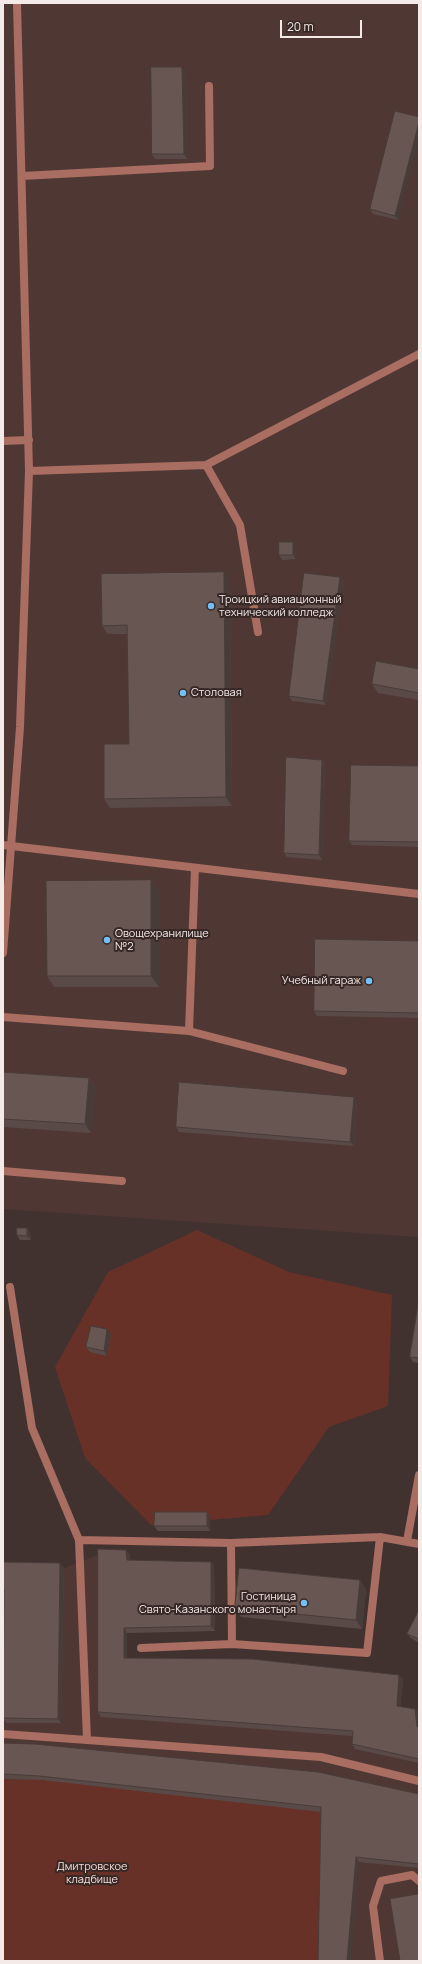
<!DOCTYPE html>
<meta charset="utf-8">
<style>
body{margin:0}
#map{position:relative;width:422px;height:1964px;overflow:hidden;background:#41322f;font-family:Manrope,sans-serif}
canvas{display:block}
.frame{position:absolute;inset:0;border:4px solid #f4eae8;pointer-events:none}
.scale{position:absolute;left:280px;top:20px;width:82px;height:18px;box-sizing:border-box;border:2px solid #f4eae8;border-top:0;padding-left:5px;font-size:12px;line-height:14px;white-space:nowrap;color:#f4eae8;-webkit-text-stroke:3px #372825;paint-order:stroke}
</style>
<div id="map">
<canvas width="422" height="1964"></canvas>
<div class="frame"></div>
<div class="scale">20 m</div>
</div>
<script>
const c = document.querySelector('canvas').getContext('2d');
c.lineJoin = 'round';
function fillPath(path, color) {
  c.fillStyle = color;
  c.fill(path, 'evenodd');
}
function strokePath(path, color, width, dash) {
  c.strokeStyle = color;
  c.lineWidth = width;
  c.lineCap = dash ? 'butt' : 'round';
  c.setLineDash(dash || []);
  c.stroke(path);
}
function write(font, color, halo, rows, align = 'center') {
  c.font = font + ' Manrope,sans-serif';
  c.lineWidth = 4;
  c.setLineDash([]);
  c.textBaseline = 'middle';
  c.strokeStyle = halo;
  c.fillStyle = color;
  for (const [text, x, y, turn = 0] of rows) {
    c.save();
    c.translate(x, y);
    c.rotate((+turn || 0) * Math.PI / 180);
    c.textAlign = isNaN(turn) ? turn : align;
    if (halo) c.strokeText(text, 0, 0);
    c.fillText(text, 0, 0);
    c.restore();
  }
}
fillPath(new Path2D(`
 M3 3H419V1237L3 1209Z
 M101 1554 131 1565 214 1566 215 1631 127 1633V1662L403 1679 400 1711 419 1722V1961H322L3 1779V1567L64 1568Z`), '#4f3834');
fillPath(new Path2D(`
 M197 1230 289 1272 392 1295 388 1406 329 1427 268 1515 151 1525 85 1458 55 1367 108 1272Z
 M3 1779 42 1780 324 1812 322 1961H3Z`), '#673128');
strokePath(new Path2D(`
 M22 176 210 166 209 86
 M3 441 29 440
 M206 465 240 525 258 632
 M29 471 206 465 419 354
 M3 845 419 894
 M195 868 189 1031 343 1071
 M3 953 20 727 29 471 17 3
 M3 1017 189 1031
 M3 1171 122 1181
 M79 1540 231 1543 232 1644 141 1648
 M407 1541 419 1475
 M231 1543 380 1537 419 1544
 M232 1644 367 1653 380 1537
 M3 1734 87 1740 79 1540 32 1428 10 1287
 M87 1740 321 1757 419 1781
 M380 1961 373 1906 381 1881 412 1875 419 1881`), '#a96d61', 8);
fillPath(new Path2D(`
 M186 71 187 159H155L152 154Z
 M419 117 398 220 373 214 370 209Z
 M296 547V559L282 560 279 555Z
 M224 572 230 581 232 806 110 808 104 799 129 744 128 634H108L102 626Z
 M343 582 326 705 292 701 289 696Z
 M419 669V700L378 693 372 684Z
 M322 760 325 765 322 860 287 857 284 853Z
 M419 766V847L352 845 349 841Z
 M151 880 159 892V987H54L47 976Z
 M419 941V1018L317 1016 314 1011Z
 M3 1072 89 1078 95 1087 91 1133 3 1127Z
 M354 1097 357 1101 354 1146 179 1132 176 1127Z
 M27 1228 30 1232 31 1240H20L17 1235Z
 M419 1299V1363L413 1362 410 1357Z
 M111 1334 107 1356 90 1352 86 1347Z
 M207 1512 210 1517V1531H158L154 1526Z
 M130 1554V1560L211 1562 214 1566 215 1631 127 1633V1658L403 1679 400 1707 415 1709 418 1713 419 1722V1763L355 1749 352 1744V1736L101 1717 98 1712Z
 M3 1562 64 1568 61 1723H6L3 1719 4 1593H3Z
 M366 1589 362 1629 241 1617 235 1608Z
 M419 1610V1643L411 1638 407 1634Z
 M3 1743 419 1794V1868L359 1862 321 1812 42 1780 3 1779Z`), '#594a47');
fillPath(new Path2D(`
 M182 67 186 71 187 159 184 154Z
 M419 122V139L398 220 395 216Z
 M293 542 296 547V559L293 555Z
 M224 572 230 581 232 806 226 797Z
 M340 577 343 582 326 705 323 701Z
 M322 760 325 765 322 860 319 855Z
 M151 880 159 892V987L151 976Z
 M89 1078 95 1087 91 1133 85 1124Z
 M354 1097 357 1101 354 1146 350 1142Z
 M27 1228 30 1232 31 1240 27 1236Z
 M107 1329 111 1334 107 1356 104 1351Z
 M207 1512 210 1517V1531L207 1526Z
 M126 1550 130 1554V1565L127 1560Z
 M211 1562 214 1566 215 1631 211 1626Z
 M60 1563 64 1568 61 1723 58 1719Z
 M360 1580 366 1589 362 1629 356 1620Z
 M124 1628 127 1633V1663L124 1658Z
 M399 1675 403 1679 400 1711 397 1706Z
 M415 1709 418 1713 419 1730 417 1727Z
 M356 1857 359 1862 351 1961H347Z`), '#483c39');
const building = new Path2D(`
 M151 67H182L184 154H152Z
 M395 111 419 117V122L395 216 370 209Z
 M279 542H293V555H279Z
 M224 572 226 797 104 799V744H129L127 625 102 626 101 574Z
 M304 573 340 577 323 701 289 696Z
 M376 661 419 669V693L372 684Z
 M286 757 322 760 319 855 284 853Z
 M351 765 419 766V842L349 841Z
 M151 880V976H47L46 881Z
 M315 939 419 941V1013L314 1011Z
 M3 1072 89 1078 85 1124 3 1119Z
 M179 1082 354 1097 350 1142 176 1127Z
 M17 1228H27V1236L17 1235Z
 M419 1299V1358L410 1357Z
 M91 1326 107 1329 104 1351 86 1347Z
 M155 1512H207V1526H154Z
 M98 1549 126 1550 127 1560 211 1562V1626L124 1628V1658L252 1659 399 1675 397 1706 415 1709 417 1727H419V1759L352 1744 353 1731 98 1712Z
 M3 1562 60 1563 58 1719 3 1718 4 1589H3Z
 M239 1568 360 1580 356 1620 235 1608Z
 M419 1610V1639L407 1634Z
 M3 1743 35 1744 318 1772 419 1794V1864L356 1857 347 1961H318L321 1807 39 1776 3 1774Z
 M419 1894V1961H400L390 1899Z`);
fillPath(building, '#675652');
strokePath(building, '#483c39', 1);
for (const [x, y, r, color] of [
 [211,606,4,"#74c0f6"],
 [183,693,4,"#74c0f6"],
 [107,940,4,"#74c0f6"],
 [369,981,4,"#74c0f6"],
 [304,1603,4,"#74c0f6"]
]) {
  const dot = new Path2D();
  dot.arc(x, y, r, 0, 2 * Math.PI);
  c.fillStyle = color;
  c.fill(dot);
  strokePath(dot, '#372825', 1.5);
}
write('11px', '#f4eae8', '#372825', [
 ["Троицкий авиационный",219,600],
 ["технический колледж",219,613],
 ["Столовая",191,693],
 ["Овощехранилище",115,934],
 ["№2",115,947],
 ["Учебный гараж",361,981,"right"],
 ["Гостиница",296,1597,"right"],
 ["Свято-Казанского монастыря",296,1610,"right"]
], 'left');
write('11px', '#f6ddd8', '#372825', [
 ["Дмитровское",92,1867],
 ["кладбище",92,1880]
]);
</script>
